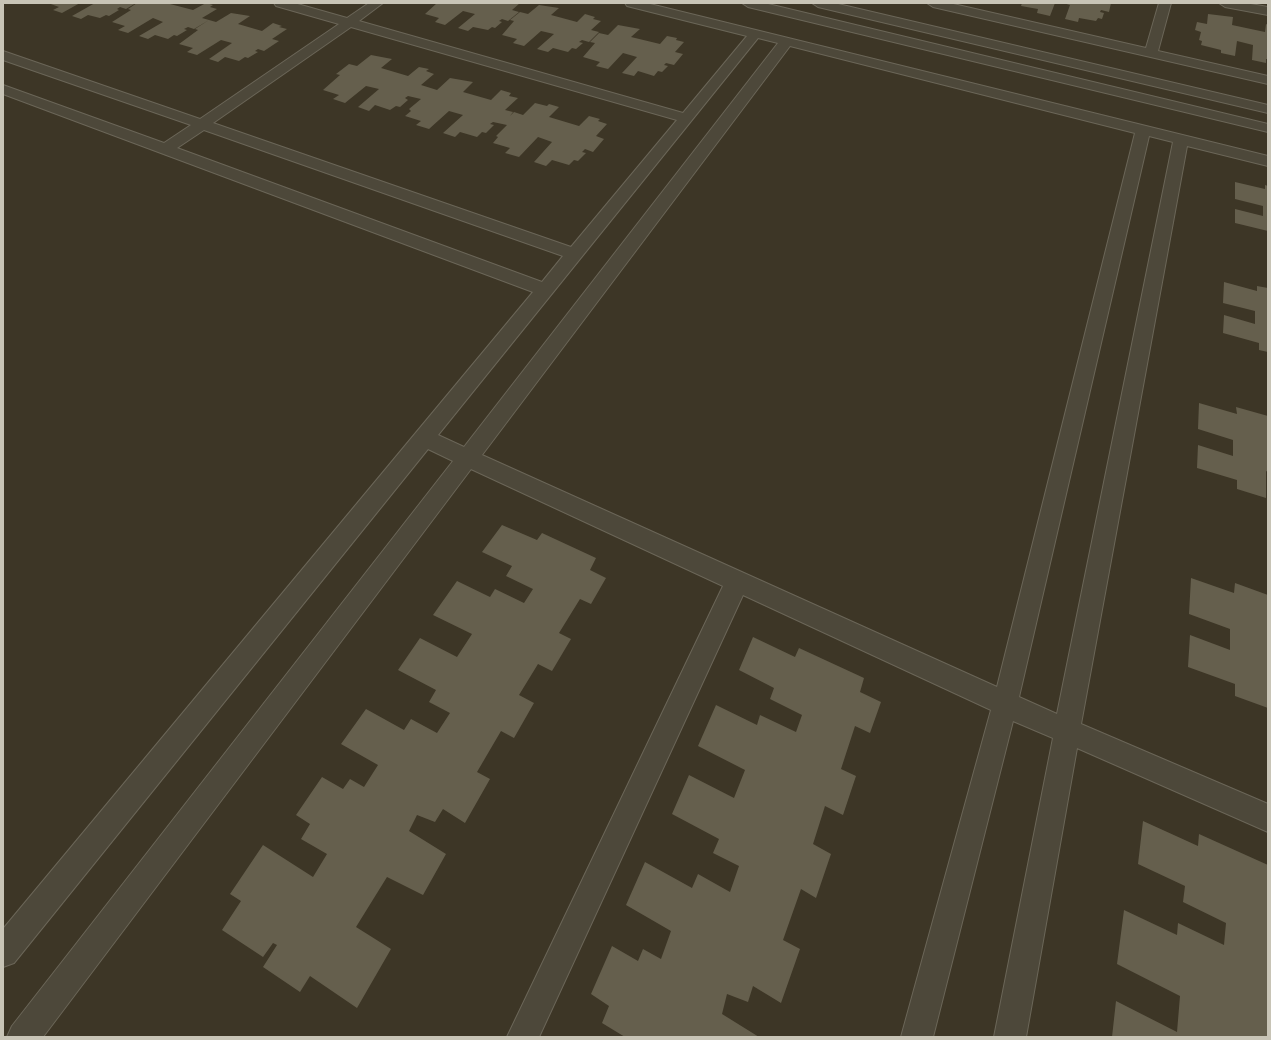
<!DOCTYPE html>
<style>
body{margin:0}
#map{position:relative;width:1271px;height:1040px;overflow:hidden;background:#3d3626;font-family:"Open Sans",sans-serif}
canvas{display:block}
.frame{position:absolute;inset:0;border:4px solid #c8c4b6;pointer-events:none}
</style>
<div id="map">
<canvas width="1271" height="1040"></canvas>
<div class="frame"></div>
</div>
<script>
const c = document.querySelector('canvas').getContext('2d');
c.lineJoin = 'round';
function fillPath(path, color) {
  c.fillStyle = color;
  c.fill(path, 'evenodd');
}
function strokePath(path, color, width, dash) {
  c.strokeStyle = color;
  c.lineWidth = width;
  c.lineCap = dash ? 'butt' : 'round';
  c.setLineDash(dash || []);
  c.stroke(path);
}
fillPath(new Path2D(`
 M48 3H80L62 13 53 10 59 7Z
 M95 3H136L126 9 120 7 117 9 119 10 109 16 106 15 100 18 88 15 81 19 72 16Z
 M137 3H172L170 4 193 10 206 3 213 5 210 7 217 9 202 18 209 20 194 29 188 27 184 29 187 30 177 36 174 35 168 39 155 35 148 39 139 36 163 22 153 18 128 33 118 30 125 26 112 22 131 10 128 9Z
 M437 3H520L512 10 519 12 508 21 502 19 499 21 502 22 495 28 492 27 488 30 473 27 468 31 458 28 475 14 463 11 445 25 435 22 439 18 425 14Z
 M1022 3H1055L1050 16 1037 13 1038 9 1021 6Z
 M1063 3H1111L1109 12 1101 10 1100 12 1104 13 1102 19 1098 18 1096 21 1079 18 1078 22 1065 19 1070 5Z
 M539 5 559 8 551 15 577 22 585 14 595 17 593 19 601 21 591 30 599 32 589 42 582 40 579 42 583 43 576 49 572 48 568 52 553 48 548 52 537 49 554 34 541 31 524 46 513 43 517 39 502 35 514 21 510 20 520 12 528 14Z
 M231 13 250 16 238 24 262 31 273 23 282 26 279 27 287 29 272 39 279 41 264 51 258 49 255 51 258 52 248 58 245 57 239 61 225 57 218 62 209 59 232 43 221 40 197 55 187 52 193 48 179 44 198 30 195 29 209 20 216 22Z
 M1208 14 1233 17 1232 25 1265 32 1266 24 1268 25V59H1266V63L1252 60 1253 45 1237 41 1235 56 1221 53V50L1201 45 1202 41 1199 40 1201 32 1195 30 1197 22 1207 24Z
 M618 25 640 29 631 37 660 44 667 36 677 38 676 40 684 42 675 52 683 54 674 65 666 63 664 65 668 66 662 72 658 71 654 76 638 71 634 76 622 73 637 57 623 53 608 69 596 66 600 62 583 57 595 43 590 42 599 33 608 35Z
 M371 55 392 59 381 68 408 76 419 67 429 69 426 71 434 74 421 85 437 90 450 78 473 82 463 92 491 100 501 90 511 93 509 96 518 98 505 110 513 112 510 116 514 112 523 115 535 103 547 106 549 104 559 107 549 117 579 126 589 116 600 119 598 121 607 124 596 136 604 139 593 152 585 149 582 152 586 153 578 161 574 160 569 165 552 160 546 166 534 162 552 142 538 137 519 157 505 153 510 148 493 143 498 137 496 136 507 125 493 122 490 124 494 125 486 133 482 132 477 137 460 132 455 137 443 133 463 115 449 111 429 129 416 125 421 121 405 116 411 111 409 109 421 99 408 96 405 98 408 100 400 107 396 106 390 110 375 105 369 111 358 107 379 89 366 86 345 103 333 99 339 95 323 90 340 75 336 74 349 64 357 66Z
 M1235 182 1265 189V185L1268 186V231L1235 223V209L1263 216V206L1235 199Z
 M1224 282 1257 291V286L1268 288V352L1259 350V343L1223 333 1224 315 1255 324V311L1223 303Z
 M1199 403 1237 414 1236 407 1268 416V472L1266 471V498L1237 489V480L1197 468 1198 445 1233 456V440L1198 429Z
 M502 525 537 540 542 533 596 558 590 570 606 578 591 604 580 599 559 633 571 639 552 671 538 664 519 695 534 703 514 738 501 731 477 772 490 779 465 823 443 809 435 822 417 815 409 831 446 854 423 895 387 877 356 927 391 949 357 1008 310 976 300 992 263 967 277 945 273 943 263 957 222 930 241 901 230 894 263 845 313 877 327 854 301 839 310 824 296 815 322 777 343 789 350 779 364 787 378 765 341 744 366 709 404 730 411 719 437 733 450 713 429 702 436 690 398 670 420 638 457 657 472 634 433 615 457 581 490 597 495 589 524 603 533 589 506 576 512 566 482 552Z
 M1191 578 1234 593 1235 583 1268 595V708L1235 696V684L1188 667 1190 635 1230 650V629L1189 614Z
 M753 637 795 657 799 648 864 678 860 692 881 702 870 733 855 726 841 769 856 776 843 815 825 806 813 844 831 854 816 898 801 889 783 940 800 949 781 1003 753 986 748 1002 727 994 722 1014 759 1037H625L602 1023 609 1006 591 994 612 946 638 961 643 949 661 959 671 931 626 905 645 862 692 888 698 874 730 892 739 866 713 853 719 839 672 814 689 775 734 798 745 770 698 746 716 705 757 725 760 715 796 732 802 715 770 699 774 688 739 670Z
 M1143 821 1198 846 1199 834 1268 865V1037H1112L1116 1001 1177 1032 1180 996 1117 964 1124 910 1177 935 1178 923 1224 945 1226 923 1183 902 1185 886 1138 864Z`), '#655f4d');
const minor = new Path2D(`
 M274 3H294L347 18 369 3H383L359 21 683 113 747 36 627 6 625 3H646L1268 156V166L1187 146 1081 724 1268 804V832L1077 748 1026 1037H994L1053 738 1013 721 933 1037H901L991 710 743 595 539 1037H507L723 586 471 469 43 1037H7L12 1026 453 461 428 449 14 963 3 967V929L533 292 3 94V85L164 143 191 125 3 60V51L200 119 339 24 276 6ZM351 27 677 120 571 247 213 123ZM758 38 778 43 464 447 438 435ZM790 46 1135 133 997 687 482 455ZM204 130 563 256 542 282 177 148ZM1149 136 1173 142 1057 714 1019 697Z
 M742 3H764L1268 124V132L748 7Z
 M812 3H834L1268 105V113L818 7Z
 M927 3H949L1146 48 1159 3H1171L1158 51 1268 76V84L933 7Z
 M1219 3H1245L1268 7V15L1225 7Z`);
strokePath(minor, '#6b6658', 2);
fillPath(minor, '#4d483a');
</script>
